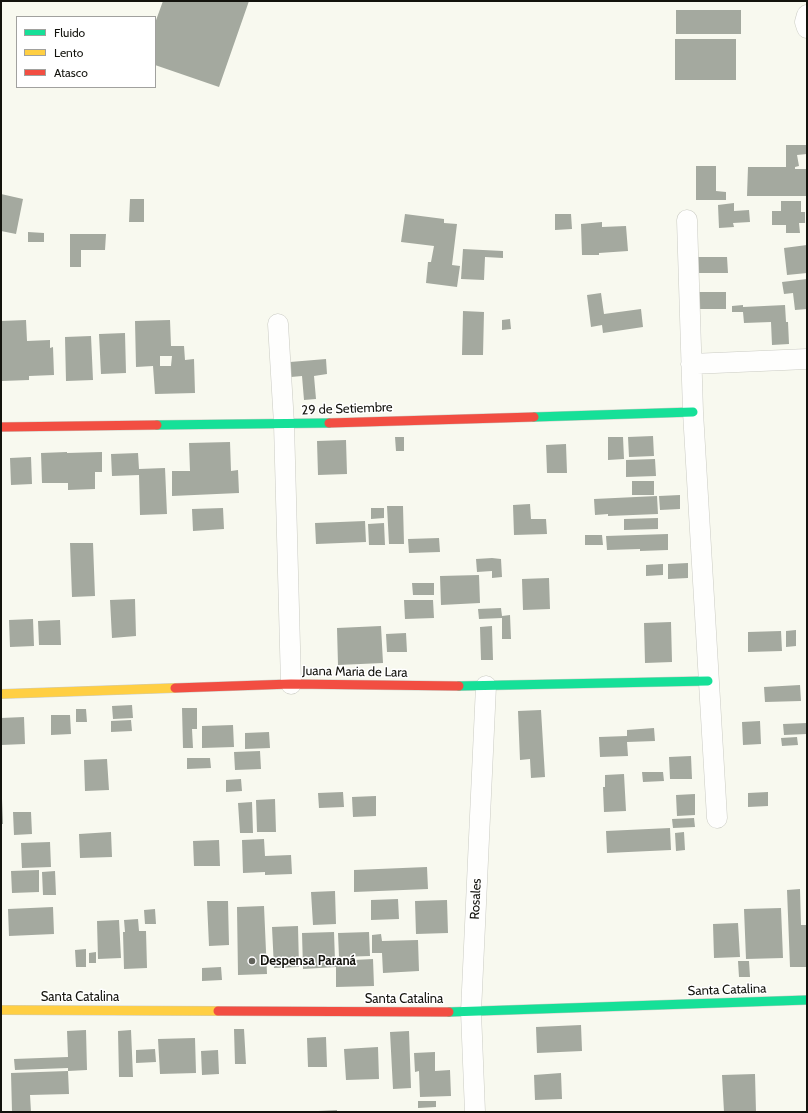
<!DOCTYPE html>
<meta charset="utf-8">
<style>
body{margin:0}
#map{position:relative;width:808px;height:1113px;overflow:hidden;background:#f8f9ef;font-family:Cabin,sans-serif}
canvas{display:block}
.frame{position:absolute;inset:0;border:2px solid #13130d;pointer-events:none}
.legend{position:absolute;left:16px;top:16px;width:140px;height:72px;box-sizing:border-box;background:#fff;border:1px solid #a1a19e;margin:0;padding:5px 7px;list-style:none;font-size:12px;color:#13130d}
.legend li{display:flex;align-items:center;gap:8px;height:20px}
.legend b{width:20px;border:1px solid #a1a19e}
</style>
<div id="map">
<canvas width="808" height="1113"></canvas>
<div class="frame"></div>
<ul class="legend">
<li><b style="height:5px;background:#16e098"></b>Fluido</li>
<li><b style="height:5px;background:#ffcf43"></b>Lento</li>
<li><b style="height:5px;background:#f24e42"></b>Atasco</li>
</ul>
</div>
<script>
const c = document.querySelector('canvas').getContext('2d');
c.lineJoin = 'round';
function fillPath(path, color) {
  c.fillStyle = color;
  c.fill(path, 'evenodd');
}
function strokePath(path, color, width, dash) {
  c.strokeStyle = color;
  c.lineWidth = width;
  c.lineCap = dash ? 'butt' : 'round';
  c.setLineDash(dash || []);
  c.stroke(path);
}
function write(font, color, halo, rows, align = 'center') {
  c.font = font + ' Cabin,sans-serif';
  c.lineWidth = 3;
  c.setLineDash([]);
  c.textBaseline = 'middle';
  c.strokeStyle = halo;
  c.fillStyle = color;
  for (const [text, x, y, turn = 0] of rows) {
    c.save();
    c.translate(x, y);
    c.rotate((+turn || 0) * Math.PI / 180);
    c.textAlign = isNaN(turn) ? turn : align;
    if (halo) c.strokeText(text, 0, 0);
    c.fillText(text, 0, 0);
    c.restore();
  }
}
fillPath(new Path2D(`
 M163 1H249L219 87 155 65V23Z
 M676 10H741V34H676Z
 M675 39H736V80H675Z
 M786 145H807V154L797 155 799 166 795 167V169H806V196H747L748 167H786Z
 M696 166H716V191L726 192V200H696Z
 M1 194 23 199 16 234 1 231Z
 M130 199H144V222H129Z
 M781 201H801V212H805V223H799L800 233H786V225H772V211H781Z
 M734 203V211L749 210 750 222 733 223 734 227 719 228 718 205Z
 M405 214 444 219V223L457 224 452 265 460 266 457 287 426 283 428 262H431L434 246 401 242Z
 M555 214H571L572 229 555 230Z
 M602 222V227L626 226 628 251 599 253V255H582L581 224Z
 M28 232 44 233V242H28Z
 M70 234H106L105 250H81V267H70Z
 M807 245V273L787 275 784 248Z
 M463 249 503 251V258L485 257 484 280 461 279Z
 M698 257H727L728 273H698Z
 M807 279V309L795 310 793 293 784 294 782 282Z
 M698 292H726V309H698Z
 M601 293 604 314 641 309 643 327 603 333 602 325 591 327 587 295Z
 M743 305V307L785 305 786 322H788L789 344 772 345 771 322 744 323 743 312H732V306Z
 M463 311 484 312 483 355H462Z
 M510 319 511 329 502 330V320Z
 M26 320 27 341 50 340V348L53 347 54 375 29 376V380L2 381 1 321Z
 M170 320 171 346H184L185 360 194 359 195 393 155 394 153 366 136 367 135 321ZM160 356H172L171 366H160Z
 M125 333 126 373 101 374 99 334Z
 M91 336 93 380 66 381 65 337Z
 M326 359 327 374 314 376 316 399 304 400 302 376 291 377 290 362Z
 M653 436 654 456 629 457 628 437Z
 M395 437H404V451H396Z
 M608 437H623L624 459 608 460Z
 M346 440 347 474 318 475 317 441Z
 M230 442 231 471 238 470 239 493 172 496V471H190L189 443Z
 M566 444 567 473H547L546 445Z
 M67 452V453L102 452V472H95V489L68 490V483H42L41 453Z
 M138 453 139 469 165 468 167 514 140 515 139 475 112 476 111 454Z
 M31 457 32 484 11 485 10 458Z
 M655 459 656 476 626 477V460Z
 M632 481H654V495H632Z
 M680 495V509L660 510 659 496Z
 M657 496 658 514 608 516V514L595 515 594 499Z
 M530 504 531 519H546L547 534 514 535 513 505Z
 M387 506H403L404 544H389Z
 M223 508 224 529 193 531 192 509Z
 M371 508H384V518L371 519Z
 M658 518V529L624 530V519Z
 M365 521 366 542 316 544 315 523Z
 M384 523 385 545H369L368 524Z
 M668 534V550L640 551V549L607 550 606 536Z
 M585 535H602L603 545H585Z
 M439 538 440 552 409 553 408 539Z
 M70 543H93L95 596 72 597Z
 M492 558 501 559 502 577 492 578V571L477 572 476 559Z
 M688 563V578L668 579V564Z
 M663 564V575L646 576V565Z
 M479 575 480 603 441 605 440 576Z
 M549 578 550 609 523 610 522 579Z
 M412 583H434V595H413Z
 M135 599 136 636 112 638 110 600Z
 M404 600H433L434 618 405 619Z
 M501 608 502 616 510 615 511 639H502V618L479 619 478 609Z
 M33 619 34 646 10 647 9 620Z
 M60 620 61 645H39L38 621Z
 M671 622 672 662 645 663 644 623Z
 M381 626 383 663 338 665 337 628Z
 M492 626 493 660H481L480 627Z
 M796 630V646L786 647V631Z
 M781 631 782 651 748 652V632Z
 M406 633 407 652H387L386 634Z
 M800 685 801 701 765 702 764 687Z
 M132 705 133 718 113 719 112 706Z
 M182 708H197V729H192L193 748H183Z
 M76 709H86L87 722H76Z
 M541 710 545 777 531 778 530 759 520 760 518 711Z
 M51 715H70L71 734 51 735Z
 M24 717 25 744 1 745V718Z
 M131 720 132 731 111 732V721Z
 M760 721 761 744 743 745 742 722Z
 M807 723V734L784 735 783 724Z
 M233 725 234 747 202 748V726Z
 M654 728 655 741 627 742 628 756 600 757 599 737 627 736V730Z
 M269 732 270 748 245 749V733Z
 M797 737 798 745 782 746 781 738Z
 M260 751 261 769 235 770 234 752Z
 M691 756 692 779H670L669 757Z
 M187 758H210L211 768 187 769Z
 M107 759 109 790 85 791 84 760Z
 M642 772H663L664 781 643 782Z
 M624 774 626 811 604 812 603 787H605V775Z
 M241 779 242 791 226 792V780Z
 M343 792 344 807 319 808 318 793Z
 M768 792V806L748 807V793Z
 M695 794V815L677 816 676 795Z
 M376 796V816L353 817 352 797Z
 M1 799H2L3 824H1Z
 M275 799 276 832H257L256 800Z
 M252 802 253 833H240L238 803Z
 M13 812H31L32 834 14 835Z
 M694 818 695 827 673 828 672 819Z
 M670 828 671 850 607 853 606 831Z
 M111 832 112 857 80 858 79 834Z
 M684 832 685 850 676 851 675 833Z
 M264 839 265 856 291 855 292 874 265 875V872L243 873 242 840Z
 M219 840 220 866H194L193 841Z
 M50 842 51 867 22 868 21 843Z
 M427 867 428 889 354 892V870Z
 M39 870V892L12 893 11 871Z
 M55 871 56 895H43L42 872Z
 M800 889 801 925H807V967H790L787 890Z
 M335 891 336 924 313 925 311 892Z
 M398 899 399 919 371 920V900Z
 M447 900 448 933 416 934 415 901Z
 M207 901H228L229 945 209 946Z
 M264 906 267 974 238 975 237 907Z
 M53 907 54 934 9 936 8 909Z
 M781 908 783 958 746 959 744 909Z
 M155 909 156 924H145L144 910Z
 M138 919 139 931H146L147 968 124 969 123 932H125L124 920Z
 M119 920 121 958 98 959 97 921Z
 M738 923 740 957 714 958 713 924Z
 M298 926 299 967 274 968 272 927Z
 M334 932 335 961 373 959 374 986 336 987V967L303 969 302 933Z
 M369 932 370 956 339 957 338 933Z
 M381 934 382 941 418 940 419 971 383 973 382 953H372V935Z
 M86 949V967H76L75 950Z
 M96 952V963H89V953Z
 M738 961H749L750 977H739Z
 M221 967 222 980 202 981V968Z
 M581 1025 582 1051 537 1053 536 1027Z
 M234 1029H244L246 1064H235Z
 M86 1030 87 1070 68 1071V1068L15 1070 14 1059 68 1057 67 1031Z
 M131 1030 133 1077H119L118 1031Z
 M409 1031 411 1088 393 1089 390 1032Z
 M326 1037 327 1067H308L307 1038Z
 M195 1038 196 1073 160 1074 158 1039Z
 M378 1047 379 1079 346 1080 344 1049Z
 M155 1049 156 1062 136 1063V1050Z
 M218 1050 219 1074 202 1075 201 1051Z
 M435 1052V1071L450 1070 451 1096 420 1097 419 1071 415 1072 414 1053Z
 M68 1071 69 1094 30 1095 31 1112H12L11 1073Z
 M561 1073 562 1099 535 1100 534 1075Z
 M755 1074 756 1112H724L722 1075Z
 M418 1101H436V1107L418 1108Z
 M337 1110V1112H318V1111Z`), '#a4a99f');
const street = new Path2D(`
 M807 15 805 22 807 28
 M687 220 693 412 717 818
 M278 324 284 424 291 684
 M691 364 807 359
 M475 1112 471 1012 486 686`);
const fast = new Path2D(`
 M534 417 693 412
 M157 425 329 423
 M459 686 708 681
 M449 1012 807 1000`);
const slow = new Path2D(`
 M1 694 175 688
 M1 1010 218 1011`);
const jam = new Path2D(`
 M329 423 534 417
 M1 427 157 425
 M175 688 291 684 459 686
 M218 1011 449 1012`);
strokePath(street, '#cacbc3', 21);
strokePath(fast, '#cacbc3', 10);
strokePath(slow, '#cacbc3', 10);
strokePath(jam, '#cacbc3', 10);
strokePath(street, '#fefefd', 20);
strokePath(fast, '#16e098', 9);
strokePath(slow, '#ffcf43', 9);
strokePath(jam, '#f24e42', 9);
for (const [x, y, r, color] of [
 [252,961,4,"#63645c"]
]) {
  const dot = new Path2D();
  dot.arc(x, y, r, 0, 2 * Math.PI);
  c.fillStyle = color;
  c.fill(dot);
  strokePath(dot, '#fff', 1.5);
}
write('13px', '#13130d', '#fff', [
 ["29 de Setiembre",347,409,-2],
 ["Juana Maria de Lara",355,672,1],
 ["Rosales",476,899,-87],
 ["Santa Catalina",727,990,-2],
 ["Santa Catalina",80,997],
 ["Santa Catalina",404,999]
]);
write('bold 13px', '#13130d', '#fff', [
 ["Despensa Paraná",260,961]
], 'left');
</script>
